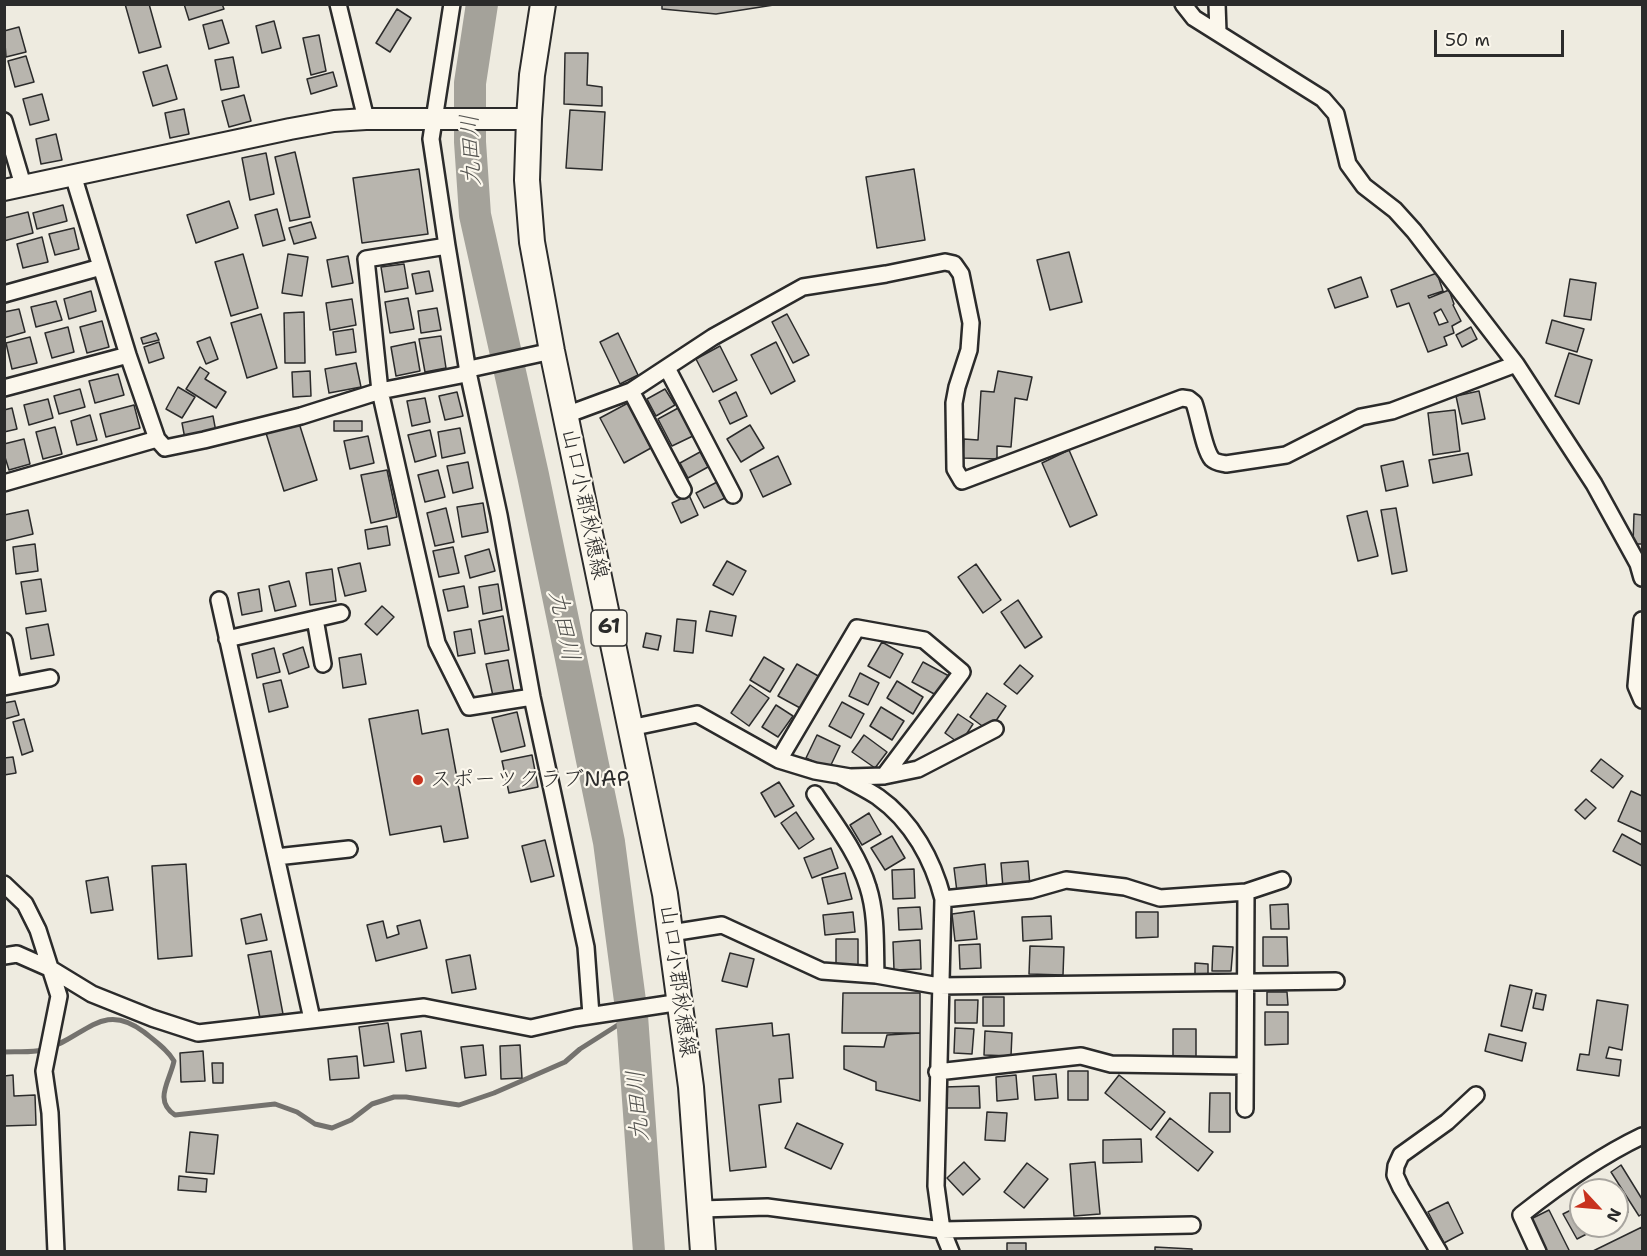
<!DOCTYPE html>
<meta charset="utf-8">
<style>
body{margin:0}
#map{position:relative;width:1647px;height:1256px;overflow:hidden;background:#eeebe0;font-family:"Shantell Sans",sans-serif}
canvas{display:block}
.frame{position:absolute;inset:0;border:6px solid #2b2b2b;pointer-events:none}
.north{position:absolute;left:1569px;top:1178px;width:60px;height:60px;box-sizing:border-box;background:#fbf7ec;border:2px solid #a8a59f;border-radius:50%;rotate:116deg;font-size:16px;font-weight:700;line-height:24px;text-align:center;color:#2b2b2b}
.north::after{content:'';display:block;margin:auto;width:21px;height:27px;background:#c8321e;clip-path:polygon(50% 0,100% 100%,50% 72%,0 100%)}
.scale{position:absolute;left:1434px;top:30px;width:130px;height:27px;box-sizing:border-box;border:3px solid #2b2b2b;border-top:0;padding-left:8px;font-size:18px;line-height:21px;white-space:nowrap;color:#2b2b2b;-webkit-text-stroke:4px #fbf7ec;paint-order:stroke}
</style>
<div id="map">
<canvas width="1647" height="1256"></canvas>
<div class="frame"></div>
<div class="north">N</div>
<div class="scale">50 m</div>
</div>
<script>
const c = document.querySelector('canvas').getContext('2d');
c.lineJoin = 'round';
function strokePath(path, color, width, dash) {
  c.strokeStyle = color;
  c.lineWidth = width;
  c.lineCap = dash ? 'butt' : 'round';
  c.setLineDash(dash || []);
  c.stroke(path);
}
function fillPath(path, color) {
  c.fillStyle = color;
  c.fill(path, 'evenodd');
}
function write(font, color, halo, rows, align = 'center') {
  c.font = font + ' "Shantell Sans","Klee One",sans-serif';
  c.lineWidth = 4.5;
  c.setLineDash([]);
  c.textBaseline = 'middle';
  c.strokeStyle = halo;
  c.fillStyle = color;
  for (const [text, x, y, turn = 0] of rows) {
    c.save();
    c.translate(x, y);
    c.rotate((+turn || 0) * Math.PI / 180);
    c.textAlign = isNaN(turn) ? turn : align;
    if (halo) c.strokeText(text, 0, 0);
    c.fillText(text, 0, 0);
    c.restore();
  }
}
strokePath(new Path2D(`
 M4 1052C16 1051 31 1053 42 1050 84 1040 101 999 144 1032 155 1041 167 1049 174 1061 170 1081 153 1100 175 1115L275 1104 297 1112 315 1124 332 1128 351 1120 372 1104 394 1097H406L459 1105 494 1093 565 1062 580 1049 632 1016`), '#74726e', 5);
strokePath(new Path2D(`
 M482 4 470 83V142L475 215 533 475 609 842 632 1016 649 1252`), '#a4a29a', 32);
const building = new Path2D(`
 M125 4H149L161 47 139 53Z
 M184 4H222L224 9 189 20Z
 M662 4H780L716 14 662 9Z
 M397 9 411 18 390 52 376 43Z
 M222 20 229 43 209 49 203 25Z
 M274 21 281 48 262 53 256 26Z
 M19 27 26 52 6 57 4 31Z
 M319 35 326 71 311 75 303 38Z
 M565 53H588L587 85 602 87V106L564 104Z
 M26 56 34 82 15 87 8 61Z
 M233 57 239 87 221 90 215 60Z
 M167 65 177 99 153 106 143 72Z
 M333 72 337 86 311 94 307 79Z
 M42 94 49 120 30 125 23 99Z
 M244 95 251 121 229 127 222 101Z
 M184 109 189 134 170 138 165 113Z
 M570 110 605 112 602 170 566 168Z
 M56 134 62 160 41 164 36 139Z
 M295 152 310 217 290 221 275 157Z
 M266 153 274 194 250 200 242 158Z
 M419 169 428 234 362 243 353 178Z
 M914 169 925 240 877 248 866 177Z
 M229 201 238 228 196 243 187 215Z
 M63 205 67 221 37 229 33 213Z
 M277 209 285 240 263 246 255 215Z
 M28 212 33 233 4 241V218Z
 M311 222 316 238 294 244 289 228Z
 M74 228 79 249 55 255 49 234Z
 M42 237 48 262 23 268 17 244Z
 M1069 252 1082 302 1050 310 1037 260Z
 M243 254 258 308 231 316 215 262Z
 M288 254 308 257 302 296 282 293Z
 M348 256 353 283 332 287 327 260Z
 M404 264 408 288 385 292 381 267Z
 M429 271 433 291 416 294 412 274Z
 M1437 273 1443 291 1428 296 1429 298 1449 290 1454 304 1453 305 1461 321 1452 326 1454 333 1444 337 1447 345 1428 352 1409 303 1397 307 1391 290ZM1441 309 1448 322 1439 325 1434 313Z
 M1361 277 1368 297 1335 308 1328 289Z
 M1570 279 1596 283 1591 320 1564 316Z
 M91 291 96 311 69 319 64 299Z
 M408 298 414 329 390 333 385 302Z
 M352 299 356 325 330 330 326 303Z
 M56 301 62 320 36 327 31 307Z
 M437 308 441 330 421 333 418 311Z
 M19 309 25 332 4 338V312Z
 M304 312 305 363H285L284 313Z
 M261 314 277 368 247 378 231 323Z
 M787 314 809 355 793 363 772 322Z
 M1552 320 1584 329 1577 352 1546 343Z
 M102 321 109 347 87 353 80 327Z
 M68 327 74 352 52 358 45 333Z
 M1471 327 1477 339 1462 347 1456 335Z
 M353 329 356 352 336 355 333 332Z
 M156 333 159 340 143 344 141 338Z
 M618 333 638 375 620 384 600 342Z
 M441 336 446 368 425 372 419 339Z
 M30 337 37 363 12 369 6 343Z
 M210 337 218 359 206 364 197 342Z
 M159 342 164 358 149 363 144 347Z
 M415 342 420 371 396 376 391 347Z
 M776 342 795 381 771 394 751 355Z
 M720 346 737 380 713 392 696 359Z
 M1569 353 1592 360 1579 404 1555 396Z
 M356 363 361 387 329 393 325 369Z
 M200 367 209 373 205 379 226 392 216 408 186 389Z
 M310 371 311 396 293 397 292 372Z
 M998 371 1032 377 1027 400 1015 398 1011 447 997 446V459L963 458 964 439 978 440 981 391 994 392Z
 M118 374 124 395 95 403 89 381Z
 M178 387 195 397 182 418 166 409Z
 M80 389 85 407 59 414 54 396Z
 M665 389 675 405 656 416 647 399Z
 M1479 391 1485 419 1462 424 1456 396Z
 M457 392 463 416 445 420 439 396Z
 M736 392 747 416 730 424 719 401Z
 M425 398 430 422 412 426 407 401Z
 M48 399 53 418 29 425 24 405Z
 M628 403 651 448 624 463 600 418Z
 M134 405 140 428 106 437 100 414Z
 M680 407 695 435 672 446 658 419Z
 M12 408 17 429 4 432V410Z
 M1455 410 1460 451 1433 455 1428 413Z
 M90 415 97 440 77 445 71 421Z
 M213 416 216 432 185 439 182 423Z
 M334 421H362V431H334Z
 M299 423 317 480 284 491 266 433Z
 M750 425 764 448 741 462 727 439Z
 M55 427 62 454 43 459 36 432Z
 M460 428 465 453 442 458 438 432Z
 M430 430 436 456 415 462 408 435Z
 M368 436 374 463 350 469 344 441Z
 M24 439 30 464 9 470 4 454V444Z
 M1069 450 1097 515 1070 527 1042 463Z
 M700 452 708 467 688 478 680 463Z
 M1468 453 1472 475 1433 483 1429 460Z
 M778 456 791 484 763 497 750 470Z
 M1403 461 1408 486 1386 491 1381 466Z
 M468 462 473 488 453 493 447 466Z
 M387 470 397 517 371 523 361 475Z
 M438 470 445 497 425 502 418 475Z
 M719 481 727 497 704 508 696 493Z
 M689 495 698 515 681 523 672 503Z
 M483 503 488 532 462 537 457 507Z
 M446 508 454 542 435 546 427 513Z
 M1396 508 1407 571 1392 574 1381 510Z
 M28 510 33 534 4 541V515Z
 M1367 511 1378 556 1358 561 1347 516Z
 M1634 514 1642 515V544H1633Z
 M387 526 390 545 368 549 365 530Z
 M35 544 38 571 16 574 13 547Z
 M453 547 459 573 439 577 433 551Z
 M489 549 495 571 470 578 465 556Z
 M727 561 746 571 733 595 713 585Z
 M360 563 366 591 345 596 338 568Z
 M976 564 1001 600 983 613 958 577Z
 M332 569 336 601 310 605 306 573Z
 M41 579 46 611 26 614 21 582Z
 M289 581 296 606 275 611 269 586Z
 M498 584 502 610 483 614 479 587Z
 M464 586 468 607 448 611 443 590Z
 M259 589 262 611 242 615 238 593Z
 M1018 600 1042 637 1025 648 1001 612Z
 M382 606 394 617 377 635 365 624Z
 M710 611 736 616 732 636 706 631Z
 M503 616 509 650 485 654 479 621Z
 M677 619 696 621 693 653 674 651Z
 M48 624 54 655 31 659 26 628Z
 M471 629 475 653 458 656 454 632Z
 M646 633 661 636 658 650 643 647Z
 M882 642 903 654 890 678 868 666Z
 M303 647 309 667 289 674 283 654Z
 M274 648 280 672 257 678 252 654Z
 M361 654 366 684 343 688 339 658Z
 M764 657 784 669 770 692 750 680Z
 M508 660 514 692 493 696 486 664Z
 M923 662 949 676 938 696 912 682Z
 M797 664 820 677 802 709 778 696Z
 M1020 665 1033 676 1017 694 1004 684Z
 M860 673 879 683 868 705 849 696Z
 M281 680 288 707 269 712 263 684Z
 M897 681 923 697 913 714 887 698Z
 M750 685 769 698 749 726 731 713Z
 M987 693 1006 706 989 731 970 717Z
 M15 701 19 715 5 719 4 703Z
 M842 702 864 714 851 738 829 726Z
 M776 705 793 716 778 737 762 727Z
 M881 707 904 721 892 740 870 726Z
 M418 710 422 734 448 729 468 838 444 842 441 826 390 835 369 719Z
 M517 712 525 746 501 752 492 718Z
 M958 714 973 724 960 744 945 733Z
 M24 719 33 751 22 755 13 722Z
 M817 735 840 746 829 769 806 758Z
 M864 735 887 752 875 768 852 752Z
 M532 755 538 787 509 793 502 761Z
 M13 757 16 773 4 775V758Z
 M1601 759 1623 776 1613 788 1591 771Z
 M779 782 794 806 775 817 761 793Z
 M1631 791 1642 796V832L1618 821Z
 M1586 799 1596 808 1585 819 1575 810Z
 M796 812 814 839 799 849 781 823Z
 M869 813 881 834 862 845 850 825Z
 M1622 834 1642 845V866L1613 851Z
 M892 836 905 858 885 870 871 848Z
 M545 840 554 876 531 882 522 846Z
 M831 848 838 868 812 878 804 858Z
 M1028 861 1030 886 1003 888 1001 863Z
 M186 864 192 956 158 959 152 866Z
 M985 864 987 888 957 892 954 868Z
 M914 869 915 898 893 899 892 870Z
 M845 873 852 899 828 904 822 878Z
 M108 877 113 910 91 913 86 881Z
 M1288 904 1289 929H1271L1270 905Z
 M920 907 922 929 899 930 898 908Z
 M974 911 977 939 955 941 952 914Z
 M853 912 855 932 825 935 823 915Z
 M1136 912H1158V937L1136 938Z
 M261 914 267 940 246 944 241 919Z
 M1051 916 1052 939 1023 941 1022 917Z
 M420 920 427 948 376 961 367 925 383 921 387 938 399 934 397 926Z
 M1263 937H1287L1288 966H1263Z
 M836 939H858V965H836Z
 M920 940 921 969 894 970 893 942Z
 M980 944 981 968 960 969 959 945Z
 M1030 946 1064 947 1063 975 1029 974Z
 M1213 946 1233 947 1231 971H1212Z
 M271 951 283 1014 260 1018 248 955Z
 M730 953 754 959 747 987 722 981Z
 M470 955 476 989 452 993 446 960Z
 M1195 963 1208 964V979H1195Z
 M1510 985 1532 990 1522 1031 1501 1026Z
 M1267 992H1287L1288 1005H1267Z
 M843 993H920V1033H842Z
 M1536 993 1546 995 1543 1010 1533 1008Z
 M983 997H1004V1026H983Z
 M955 1000H978L977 1023H955Z
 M1597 1000 1628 1005 1622 1050 1609 1047 1606 1058 1621 1060 1619 1076 1577 1070 1580 1054 1589 1055Z
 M1265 1012H1288V1044L1265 1045Z
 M388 1023 394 1062 364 1066 359 1027Z
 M772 1023 773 1036 789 1034 793 1078 779 1079 781 1102 759 1105 766 1167 730 1171 716 1029Z
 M955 1028 974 1029 972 1054 954 1053Z
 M1173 1029H1196V1058H1173Z
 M421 1031 426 1068 406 1071 401 1034Z
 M985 1031 1012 1033 1011 1056 984 1055Z
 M920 1033V1101L876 1090V1082L844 1069V1046L884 1047 887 1035Z
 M1489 1034 1526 1043 1522 1061 1485 1051Z
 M483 1045 486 1075 465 1078 461 1047Z
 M520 1045 522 1078 501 1079 500 1046Z
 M203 1051 205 1081 181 1082 180 1053Z
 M357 1056 359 1078 330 1080 328 1059Z
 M212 1063H223V1083H213Z
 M1068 1071H1088V1100H1068Z
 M1056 1074 1058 1098 1035 1100 1033 1076Z
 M13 1075 14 1096 35 1095 36 1125 4 1126V1076Z
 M1016 1075 1018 1099 997 1101 996 1077Z
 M1119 1075 1165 1112 1151 1130 1105 1093Z
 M979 1086 980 1108H943V1087Z
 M1210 1093H1230V1132H1209Z
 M987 1112 1007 1113 1005 1141 985 1140Z
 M1170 1118 1213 1152 1198 1171 1156 1137Z
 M797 1123 843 1144 831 1169 785 1148Z
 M190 1132 218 1135 214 1174 186 1172Z
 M1141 1139 1142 1162 1103 1163V1140Z
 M964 1162 980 1179 963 1195 947 1178Z
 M1095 1162 1100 1214 1074 1216 1070 1164Z
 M1027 1163 1048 1179 1024 1208 1004 1192Z
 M1621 1165 1642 1199V1214L1639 1216 1611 1172Z
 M179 1176 207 1179 206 1192 178 1190Z
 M1617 1192 1628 1212 1617 1218Z
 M1448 1202 1463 1233 1444 1243 1428 1212Z
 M1581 1205V1226H1602L1577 1239 1563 1214Z
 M1549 1210 1569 1250 1567 1252H1545L1529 1220Z
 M1642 1227V1252H1591Z
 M1007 1243H1026V1252H1007Z
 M1155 1247 1192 1249V1252H1155Z`);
fillPath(building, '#b8b5ae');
strokePath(building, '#2b2b2b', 1.5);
const minor = new Path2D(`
 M338 4 366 119
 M1183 4 1194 18 1323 99 1336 114 1348 164 1364 186 1395 210 1414 231 1516 364 1594 484 1638 564 1642 578
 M1217 4 1218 32
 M4 121 23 185
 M73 175 128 355 157 439
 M447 246 431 139 452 4
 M4 294 101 267
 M667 368 733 495
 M4 388 128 355
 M631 391 683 490
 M566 415 631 391 713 337 803 287 886 274 945 262 954 264 961 274 971 323 969 350 957 387 954 403 955 469 962 481 1182 398 1189 399 1194 403C1199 416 1204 450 1212 459 1216 463 1222 463 1226 464L1286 455 1361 417 1392 411 1516 364
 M4 483 157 439 165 448 204 440 301 416 380 391 461 375 474 368 552 351
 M219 600 312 1019
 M315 619 323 664
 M1642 620 1636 686 1642 700
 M227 639 341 613
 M4 641 13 685
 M4 687 50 678
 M532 697 469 707 437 643 380 391 366 259 447 246 468 372 499 515 532 697 586 947 591 1015
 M630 728 697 714 779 760 815 771 850 777 884 776 918 769 995 729
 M779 760 857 628 924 640 962 672 884 776
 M841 776C853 783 866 789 878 797 912 821 933 860 943 899L936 1186 942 1230 951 1252
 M815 794C834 823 858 853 868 887 877 915 875 946 876 975
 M276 857 349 849
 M4 884 25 904 38 930 59 996 44 1071 50 1113 56 1252
 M943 899 1031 890 1066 880 1125 887 1160 898 1246 892 1282 880
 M671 933 722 925 822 971 876 975 939 986 1336 981
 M4 956 17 954 51 969 92 994 152 1018 198 1033 424 1007 531 1028 575 1018 681 1002
 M937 1072 1081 1056 1111 1064 1244 1066
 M1245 1109 1246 892
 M701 1209 767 1207 942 1230 1192 1225
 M1439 1252 1401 1188 1395 1175 1396 1166 1401 1155 1447 1122 1476 1095
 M1538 1252 1521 1215C1559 1185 1598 1157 1642 1136`);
const tertiary = new Path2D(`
 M4 190 290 129 334 121 366 119H529`);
const primary = new Path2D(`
 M543 4 532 75 529 119 527 180 532 242 552 351 665 894 691 1087 703 1252`);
strokePath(minor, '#2b2b2b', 20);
strokePath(tertiary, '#2b2b2b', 24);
strokePath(primary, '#2b2b2b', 28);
strokePath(minor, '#fbf7ec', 15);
strokePath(tertiary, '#fbf7ec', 20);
strokePath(primary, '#fbf7ec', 24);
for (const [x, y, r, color] of [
 [418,780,6,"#c8321e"]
]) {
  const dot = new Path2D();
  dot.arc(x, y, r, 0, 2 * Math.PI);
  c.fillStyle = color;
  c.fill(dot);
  strokePath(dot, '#fbf7ec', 2);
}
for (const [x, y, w] of [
 [609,628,36]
]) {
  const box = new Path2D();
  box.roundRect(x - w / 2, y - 18, w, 36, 4.5);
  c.fillStyle = '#fbf7ec';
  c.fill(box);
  strokePath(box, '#2b2b2b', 1.5);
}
write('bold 21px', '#2b2b2b', null, [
 ["61",609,628]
]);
write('22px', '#2b2b2b', '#fbf7ec', [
 ["山口小郡秋穂線",584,504,78],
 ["山口小郡秋穂線",677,981,82]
]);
write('22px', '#2b2b2b', '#fbf7ec', [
 ["スポーツクラブNAP",430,780]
], 'left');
write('italic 24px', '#555552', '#fbf7ec', [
 ["九田川",472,150,-92],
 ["九田川",563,626,78],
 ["九田川",639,1106,-94]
]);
</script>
